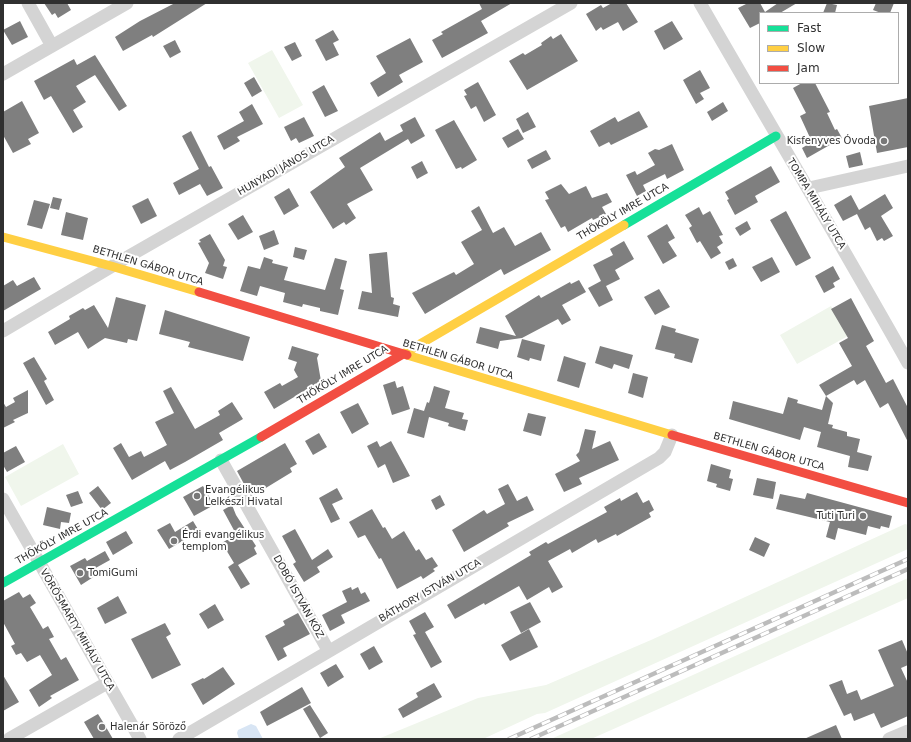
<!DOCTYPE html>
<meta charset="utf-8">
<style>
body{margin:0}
#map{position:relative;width:911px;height:742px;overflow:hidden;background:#fff;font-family:"DejaVu Sans",sans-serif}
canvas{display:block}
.frame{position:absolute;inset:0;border:4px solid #303030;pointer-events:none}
.legend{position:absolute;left:759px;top:12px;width:140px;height:72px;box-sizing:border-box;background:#fff;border:1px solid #acacac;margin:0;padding:5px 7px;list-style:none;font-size:12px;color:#303030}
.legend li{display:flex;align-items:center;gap:8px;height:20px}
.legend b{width:20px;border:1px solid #acacac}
</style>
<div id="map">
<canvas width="911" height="742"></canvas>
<div class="frame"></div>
<ul class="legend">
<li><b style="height:5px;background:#16e098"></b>Fast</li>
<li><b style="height:5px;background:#ffcf43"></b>Slow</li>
<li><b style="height:5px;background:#f24e42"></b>Jam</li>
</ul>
</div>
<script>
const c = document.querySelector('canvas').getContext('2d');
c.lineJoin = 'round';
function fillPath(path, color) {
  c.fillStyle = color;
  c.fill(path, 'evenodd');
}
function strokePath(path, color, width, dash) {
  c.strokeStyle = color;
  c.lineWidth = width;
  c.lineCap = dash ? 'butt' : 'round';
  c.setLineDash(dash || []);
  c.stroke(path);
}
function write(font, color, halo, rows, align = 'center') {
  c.font = font + ' "DejaVu Sans",sans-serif';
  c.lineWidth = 4;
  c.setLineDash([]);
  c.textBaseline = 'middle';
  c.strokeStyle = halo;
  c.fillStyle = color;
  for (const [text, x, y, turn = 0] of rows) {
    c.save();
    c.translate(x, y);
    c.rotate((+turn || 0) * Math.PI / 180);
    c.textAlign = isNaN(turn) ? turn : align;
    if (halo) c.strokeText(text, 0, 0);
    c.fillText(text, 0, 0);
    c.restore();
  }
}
fillPath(new Path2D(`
 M272 50 303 105 279 118 248 63Z
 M831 306 848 336 797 364 780 335Z
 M63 444 79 474 21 506 5 477Z
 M905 524 908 525V549L545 713 537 714 483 739H378L478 698 546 685 651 640Z
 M908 578V598L591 739H551Z`), '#f0f6ec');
fillPath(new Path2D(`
 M251 724 256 726 263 739H239L237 733 238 730Z`), '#d8e5f4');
fillPath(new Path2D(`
 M44 3H67L71 10 58 18 55 13 52 15Z
 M175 3H207L153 37 152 35 123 51 115 37 140 21Z
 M479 3H512L481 21 488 33 442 58 432 40 443 34 441 32 482 9Z
 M612 3H626L638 22 623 31 618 22 603 30 601 27 596 31 586 14 601 5 603 8Z
 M748 3H760L765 12 778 3H797L780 13H760V23L750 28 738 8Z
 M827 3 837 5 835 13H823Z
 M876 3H894L890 13H881L873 10Z
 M20 21 28 37 12 45 3 30Z
 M672 21 683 39 664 50 654 31Z
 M333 30 339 40 333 43 339 55 326 61 315 40Z
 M561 34 578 61 527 90 509 61 523 53 525 55 542 45 541 43 551 36 553 39Z
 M410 38 423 62 399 75 403 82 378 97 370 83 386 73 376 56Z
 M175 40 181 52 170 58 163 46Z
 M295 42 302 56 292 61 284 47Z
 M95 55 127 106 119 111 95 75 76 86 86 102 73 110 83 127 73 133 51 96 44 100 34 81 74 59 77 65Z
 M700 70 710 88 700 93 704 99 696 104 683 80Z
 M254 77 262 91 252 97 244 83Z
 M478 82 496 115 484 122 476 106 471 109 464 96 467 95 464 90Z
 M802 83H815L830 112 827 113 835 130 837 129 842 138 807 158 802 148 812 142 800 116 806 113 793 88Z
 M324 85 338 111 325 117 312 92Z
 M908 98V147L877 153 869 106Z
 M22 101 39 133 28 139 31 144 13 153 3 135V112Z
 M723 102 728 111 712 121 707 112Z
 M252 104 263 124 237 137 240 141 224 150 217 136 244 121 239 112Z
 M639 111 648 127 611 145 609 142 599 147 590 131 615 117 618 122Z
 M528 112 536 127 523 133 516 119Z
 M304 117 314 136 299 143 296 138 291 141 284 127Z
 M415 117 425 136 411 144 408 139 360 168 373 190 347 204 356 218 346 225 344 222 333 229 310 192 345 167 339 158 380 132 385 141 403 131 400 125Z
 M454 120 477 160 462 169 461 167 456 169 435 130Z
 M518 129 524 139 508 148 502 138Z
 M191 131 209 167 211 166 223 188 207 196 200 184 179 195 173 183 199 169 182 136Z
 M672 144 684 170 667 179 665 174 643 185 646 191 637 196 626 175 635 171 637 175 655 165 648 153 655 149 659 150Z
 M546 150 551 159 532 169 527 160Z
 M860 152 863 165 849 168 846 156Z
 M422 161 428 173 417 179 411 167Z
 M771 166 780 182 755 196 758 202 735 215 727 200 729 199 725 192Z
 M561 184 569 194 586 186 592 198 607 193 612 202 602 207 606 214 593 220 592 218 568 232 565 226 561 228 545 200 549 199 545 192Z
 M289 188 299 206 284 215 274 197Z
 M885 194 893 208 881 216 893 236 884 241 882 238 877 241 870 227 865 230 857 214 843 221 834 205 851 195 859 210Z
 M53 197 62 199 59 210 50 208Z
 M148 198 157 216 141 224 132 206Z
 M34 200 50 204 42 229 27 225Z
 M479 206 493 233 504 227 515 246 541 232 551 250 504 275 501 269 425 314 412 293 454 272 456 275 474 264 461 242 482 230 471 211Z
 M699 207 703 215 710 211 723 235 719 236 723 243 717 247 721 253 711 259 700 241 697 243 689 228 692 226 685 215Z
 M786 211 811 258 796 266 770 220Z
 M66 212 88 218 83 240 61 235Z
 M243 215 253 232 238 240 228 224Z
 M747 221 751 229 740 236 735 228Z
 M667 224 675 238 668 242 677 256 663 264 647 236Z
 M274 230 279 244 264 250 259 236Z
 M210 234 225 260 223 266 227 267 223 279 205 273 209 263 198 243 201 242 199 240Z
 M624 241 634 259 615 270 620 279 606 286 613 300 599 307 588 288 601 281 593 265 613 255 610 249Z
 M295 247 307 250 304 260 293 257Z
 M387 252 391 297 394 298 393 304 400 306 398 317 358 309 362 291 372 293 369 254Z
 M264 257 273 260 272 263 288 267 284 280 325 290 335 258 347 261 340 289 344 290 338 315 320 311V308L303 304 302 307 283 302 285 293 260 286 257 296 240 291 248 266 260 269Z
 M772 257 780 272 761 282 752 267Z
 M733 258 737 266 729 270 725 262Z
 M833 266 840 279 833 283 835 287 824 293 815 276Z
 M34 277 41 289 3 311V286L13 280 17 286Z
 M579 280 586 292 562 305 571 320 562 325 558 319 522 338 500 341 498 349 476 343 480 327 516 336 505 316 539 295 541 298 570 282 571 284Z
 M659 289 670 307 655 315 644 297Z
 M116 297 146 305 137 341 128 339 127 343 105 338 88 349 78 332 55 345 48 332 70 319 69 316 83 308 85 310 94 305 108 328Z
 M851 298 874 341 866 346 886 383 893 379 908 408V442L888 403 880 408 865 380 857 385 854 380 826 396 819 385 852 366 839 343 848 338 831 309Z
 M165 310 250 337 243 361 188 347 190 342 159 334Z
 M662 325 676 329 675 332 699 339 692 363 674 358 675 354 655 349Z
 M522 339 545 345 541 361 530 358 529 361 517 357Z
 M292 346 319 354 317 358 321 381 274 409 264 392 280 383 282 386 298 377 294 370 297 362 288 359Z
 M600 346 633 355 629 369 614 364 612 369 595 363Z
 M564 356 586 363 579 388 557 381Z
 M34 357 47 379 44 381 54 400 46 405 23 363Z
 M633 373 648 377 643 398 628 393Z
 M395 381 397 388 403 386 410 409 392 415 383 385Z
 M434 386 450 391 445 408 464 413 462 419 468 420 465 431 448 426 449 423 429 417 424 438 407 433 414 408 424 411 427 402 429 403Z
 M171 387 195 429 220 415 218 411 232 402 243 419 219 433 223 440 185 462 170 470 165 461 132 480 113 448 121 443 129 457 141 451 144 457 167 445 155 422 174 413 163 391Z
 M28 390V413L13 420 15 422 3 428V402L6 407 15 402 13 398Z
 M826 396 833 403 828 424 833 425 832 428 847 432V436L860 439 857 452 872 456 868 471 848 467 850 456 817 447 821 432 804 427 800 440 729 419 733 401 783 414 788 397 798 400 797 403 822 410Z
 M358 403 369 424 352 434 340 412Z
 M528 413 546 417 541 436 523 431Z
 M585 429 596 431 592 449 610 441 619 460 579 478 582 484 564 492 555 474 580 461 576 455 579 452Z
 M319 433 327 447 313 455 305 441Z
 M377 441 380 447 391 441 410 476 393 483 385 464 378 468 367 446Z
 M285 443 297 464 290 468 292 472 251 497 237 471Z
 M16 446 25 462 7 472 3 465V453Z
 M711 464 731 470 729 478 733 479 730 491 716 487 717 484 707 481Z
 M757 478 776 482 773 499 753 495Z
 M508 484 517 501 527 496 534 510 507 523 509 526 464 552 452 530 484 510 487 514 505 504 498 489Z
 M98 486 111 503 102 510 89 493Z
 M203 486 214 505 194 516 183 497Z
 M337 488 343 499 332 504 340 519 331 523 319 498Z
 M78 491 83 503 71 507 66 495Z
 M637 492 643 503 649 500 654 510 649 513 651 517 617 536 616 534 598 543 596 539 572 553 570 549 548 561 563 587 552 593 549 587 527 600 519 586 485 605 484 603 455 619 447 605 531 555 529 552 546 542 548 544 607 512 604 507 620 498 621 501Z
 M807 493 892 516 889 528 881 526 880 529 868 526 866 535 838 528 835 540 826 537 830 522 776 509 780 494 805 499Z
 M440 495 445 505 436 510 431 500Z
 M232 505 236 515 256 546 254 548 257 554 238 565 250 584 241 589 228 567 234 563 222 543 236 534 223 510Z
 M47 507 71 513 69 523 61 522 60 529 43 525Z
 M372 509 383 528 385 527 392 539 404 531 416 551 419 549 426 560 432 557 438 566 433 569 435 571 423 579 421 576 397 589 381 558 379 559 365 535 358 538 349 522Z
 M193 521 199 531 169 549 157 530 170 523 175 532Z
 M295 529 312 560 328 549 333 557 317 567 320 572 304 582 293 564 296 562 282 536Z
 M126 531 133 543 113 555 106 542Z
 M755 537 770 544 764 557 749 550Z
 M105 551 110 560 92 570 95 576 81 585 70 566 85 558 87 561Z
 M351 587 352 590 358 587 361 594 365 592 370 601 341 615 345 623 330 631 322 615 347 602 342 591Z
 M19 592 23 598 30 594 36 603 30 607 43 629 48 626 54 637 49 639 61 660 66 657 79 680 50 696 52 698 39 707 29 690 52 675 40 655 27 662 21 653 16 655 11 646 15 644 3 622V601Z
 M118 596 127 613 105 624 97 608Z
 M530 602 541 622 521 633 510 612Z
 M215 604 224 620 208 629 199 614Z
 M425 612 434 627 425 632 442 662 431 668 413 635 416 634 409 621Z
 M298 613 310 634 283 648 287 656 278 661 265 636 285 625 283 621Z
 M165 623 171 634 166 637 181 665 152 679 131 639Z
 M529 629 538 647 510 661 501 645Z
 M902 640 908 654V665L901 668 908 683V716L881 728 874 713 854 721 851 713 844 716 829 685 842 680 847 694 857 690 861 700 894 686 878 650Z
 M374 646 383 662 369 670 360 654Z
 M336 664 344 677 328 687 320 673Z
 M223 667 235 684 203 705 191 684 203 678 204 679Z
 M3 675 19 702 3 711Z
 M434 683 442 697 403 718 398 709 418 697 416 693Z
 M302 687 311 703 267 726 260 712Z
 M310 705 328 733 320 738 303 709Z
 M98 714 103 722 113 739H94L84 722Z
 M836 725 842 739H804Z`), '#7f7f7f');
strokePath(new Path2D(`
 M28 3 52 46
 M700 3C769 123 840 242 908 363
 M3 74 127 3
 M809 188 908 166
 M3 331 131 255 571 3
 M221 460 328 650
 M3 499 140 739
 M9 739 107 683
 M179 739 659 458 665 452 672 435
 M889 739 908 731`), '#d4d4d4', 13);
strokePath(new Path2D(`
 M624 225 776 136
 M3 583 261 437`), '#16e098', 9);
strokePath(new Path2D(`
 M3 237 111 266 199 292
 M403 354 624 225
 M407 355 672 435`), '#ffcf43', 9);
strokePath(new Path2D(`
 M199 292 407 355
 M672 435 908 503
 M261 437 403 354`), '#f24e42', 9);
const rail = new Path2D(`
 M509 739 908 559
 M531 739 908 569`);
strokePath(rail, '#bcbcbc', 4.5);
strokePath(rail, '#fff', 3, [9]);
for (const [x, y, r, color] of [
 [884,141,4,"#787878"],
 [197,496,4,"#787878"],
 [863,516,4,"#787878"],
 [174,541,4,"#787878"],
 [80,573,4,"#787878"],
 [102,727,4,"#787878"]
]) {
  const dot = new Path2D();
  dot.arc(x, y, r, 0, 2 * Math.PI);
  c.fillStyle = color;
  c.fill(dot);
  strokePath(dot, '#fff', 1.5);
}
write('10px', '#303030', '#fff', [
 ["Kisfenyves Óvoda",876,141,"right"],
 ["Evangélikus",205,490],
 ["Lelkészi Hivatal",205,502],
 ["Tuti Turi",855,516,"right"],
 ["Érdi evangélikus",182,535],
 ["templom",182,547],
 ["TomiGumi",88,573],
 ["Halenár Söröző",110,727]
], 'left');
write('10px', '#303030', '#fff', [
 ["HUNYADI JÁNOS UTCA",286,166,-30],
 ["TOMPA MIHÁLY UTCA",816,204,59],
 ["THÖKÖLY IMRE UTCA",623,212,-30],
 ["BETHLEN GÁBOR UTCA",148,266,17],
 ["BETHLEN GÁBOR UTCA",458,360,17],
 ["THÖKÖLY IMRE UTCA",343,375,-31],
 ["BETHLEN GÁBOR UTCA",769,452,16],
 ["THÖKÖLY IMRE UTCA",62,537,-29],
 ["BÁTHORY ISTVÁN UTCA",430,591,-30],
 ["DOBÓ ISTVÁN KÖZ",298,597,61],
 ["VÖRÖSMARTY MIHÁLY UTCA",77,630,60]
]);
</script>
